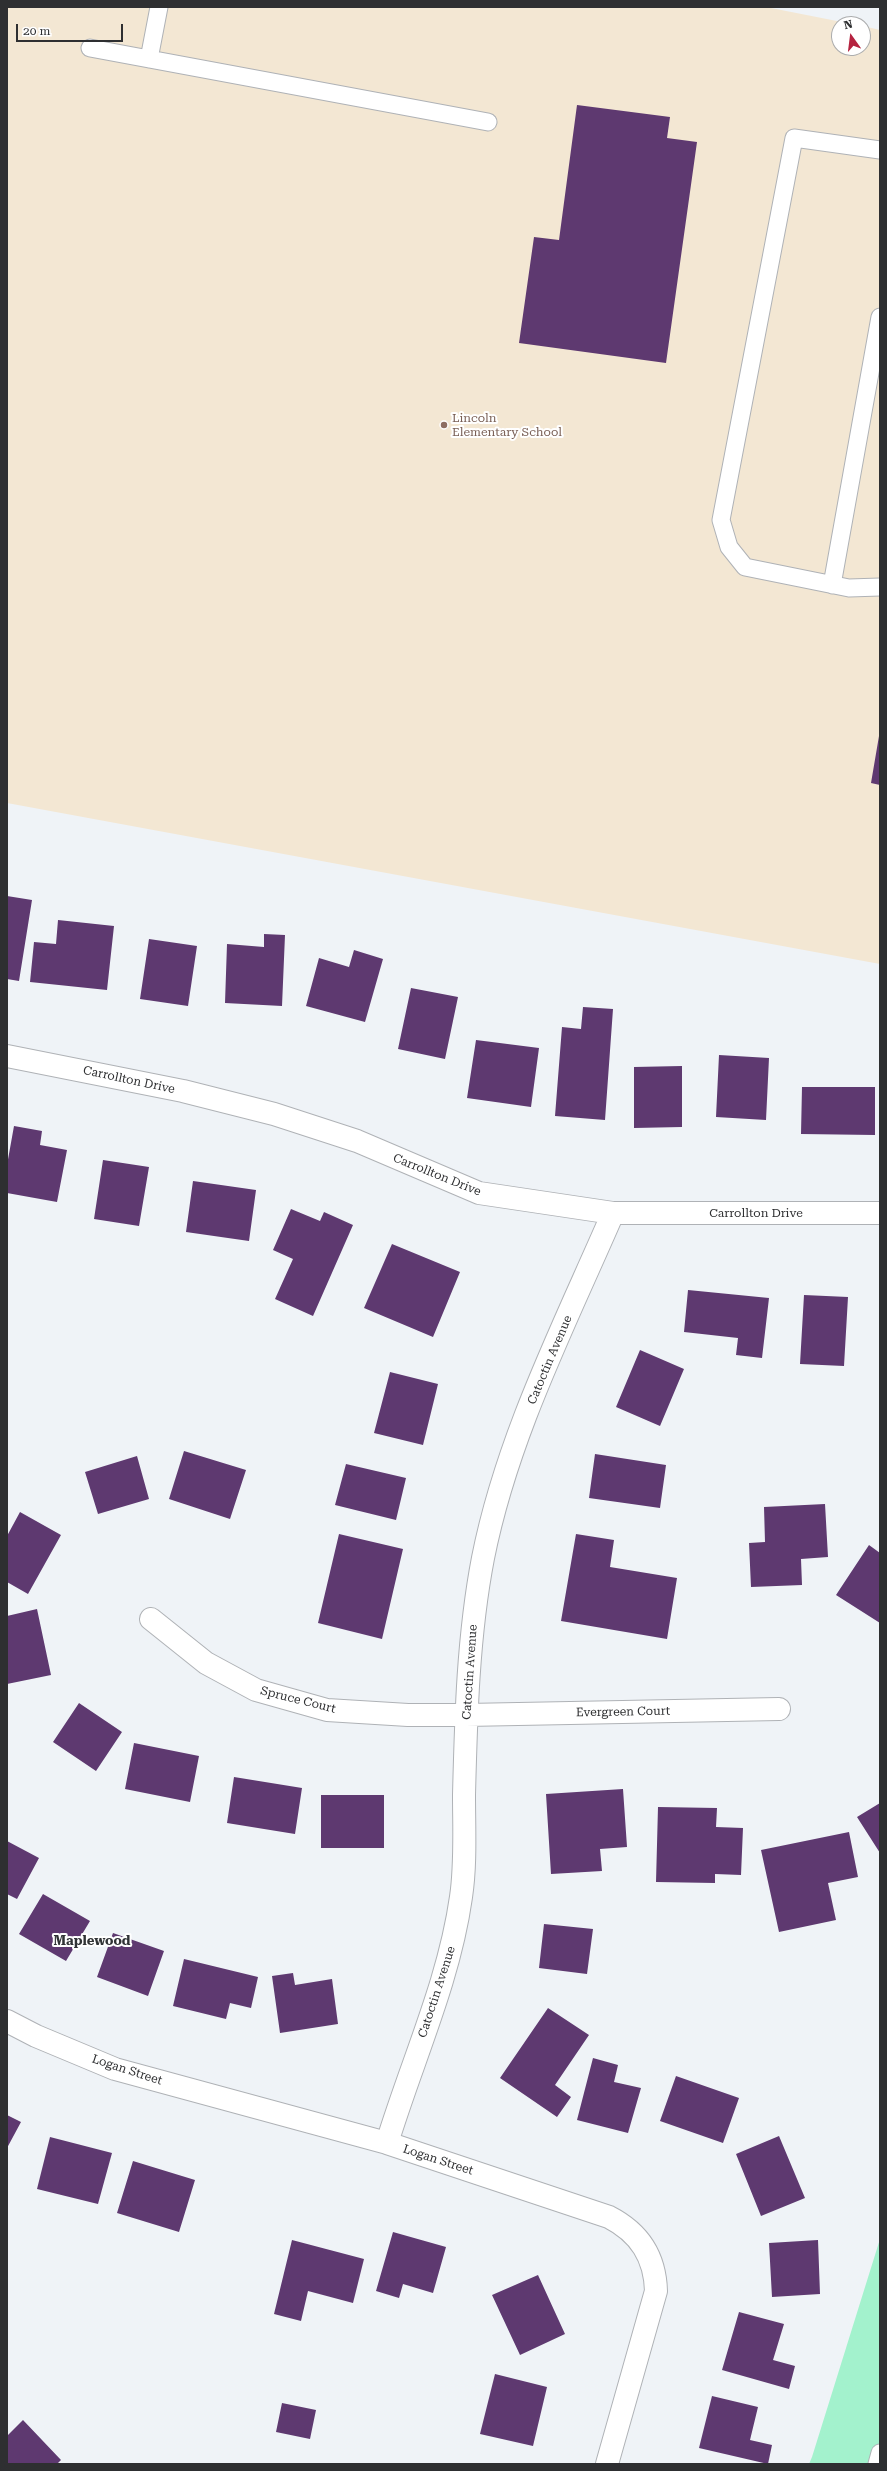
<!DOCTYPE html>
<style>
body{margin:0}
#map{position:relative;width:887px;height:2471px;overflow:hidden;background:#eff3f7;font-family:"Roboto Serif",serif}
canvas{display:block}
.frame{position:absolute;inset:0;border:8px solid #2e2f31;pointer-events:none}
.north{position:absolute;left:831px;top:16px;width:40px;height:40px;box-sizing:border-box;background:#fff;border:1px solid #abacad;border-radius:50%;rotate:346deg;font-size:11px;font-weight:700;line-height:16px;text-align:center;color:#2e2f31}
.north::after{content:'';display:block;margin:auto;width:14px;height:18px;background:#b52340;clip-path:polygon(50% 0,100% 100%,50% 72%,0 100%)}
.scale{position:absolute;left:16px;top:24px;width:107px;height:18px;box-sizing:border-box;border:2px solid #2e2f31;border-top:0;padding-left:5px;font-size:12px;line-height:14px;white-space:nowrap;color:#2e2f31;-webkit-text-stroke:3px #fff;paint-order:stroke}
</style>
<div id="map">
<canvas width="887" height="2471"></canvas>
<div class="frame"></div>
<div class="north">N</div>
<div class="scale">20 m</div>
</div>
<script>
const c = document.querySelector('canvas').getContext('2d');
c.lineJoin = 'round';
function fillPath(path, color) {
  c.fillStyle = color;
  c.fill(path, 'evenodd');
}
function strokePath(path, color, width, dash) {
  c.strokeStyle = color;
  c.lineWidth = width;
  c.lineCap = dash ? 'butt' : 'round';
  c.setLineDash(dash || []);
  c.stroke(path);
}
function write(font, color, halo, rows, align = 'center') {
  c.font = font + ' "Roboto Serif",serif';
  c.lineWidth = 4;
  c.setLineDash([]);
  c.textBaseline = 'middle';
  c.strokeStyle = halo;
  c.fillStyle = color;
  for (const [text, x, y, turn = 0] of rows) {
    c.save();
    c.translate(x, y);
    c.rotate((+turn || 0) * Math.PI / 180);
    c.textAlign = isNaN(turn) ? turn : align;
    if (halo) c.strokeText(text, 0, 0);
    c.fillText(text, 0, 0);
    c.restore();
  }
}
fillPath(new Path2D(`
 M7 7H766L852 24H839V48H863V26L880 30V964L7 803Z`), '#f3e7d3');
fillPath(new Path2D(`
 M880 2239V2464H809L812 2457Z`), '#a3f2cd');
fillPath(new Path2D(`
 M577 105 670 117 667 138 697 142 666 363 519 343 534 237 559 240Z
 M879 736H880V785L871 783Z
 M7 896 32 900 19 981 7 979Z
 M58 920 114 926 107 990 30 982 34 942 56 944Z
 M264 934 285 935 282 1006 225 1003 227 944 264 947Z
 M149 939 197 946 188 1006 140 999Z
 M354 950 383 959 365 1022 306 1006 319 958 349 967Z
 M411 988 458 997 445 1059 398 1049Z
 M583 1007 613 1009 605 1120 555 1116 562 1027 581 1029Z
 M476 1040 539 1048 531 1107 467 1098Z
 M719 1055 769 1058 766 1120 716 1117Z
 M682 1066V1127L634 1128V1067Z
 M802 1087H875V1135L801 1134Z
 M14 1126 42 1131 40 1145 67 1150 57 1202 7 1193V1165Z
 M103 1160 149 1167 139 1226 94 1219Z
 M193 1181 256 1190 249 1241 186 1232Z
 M291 1209 320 1221 324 1212 353 1225 313 1316 275 1299 293 1259 273 1250Z
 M392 1244 460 1272 433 1337 364 1308Z
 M688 1290 769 1298 762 1358 736 1355 738 1338 684 1332Z
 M804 1295 848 1297 844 1366 800 1364Z
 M640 1350 684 1369 660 1426 616 1407Z
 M390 1372 438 1384 423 1445 374 1433Z
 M184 1451 246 1470 230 1519 169 1499Z
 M595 1454 666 1465 660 1508 589 1498Z
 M137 1456 149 1499 98 1514 85 1472Z
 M346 1464 406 1478 396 1520 335 1505Z
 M825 1504 828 1557 801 1559 802 1585 751 1587 749 1543 765 1542 764 1507Z
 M20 1512 61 1535 28 1594 7 1582V1536Z
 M339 1534 403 1549 382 1639 318 1623Z
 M576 1534 614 1540 610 1567 677 1578 667 1639 561 1621Z
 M869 1545 880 1553V1623L836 1595Z
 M37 1609 51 1675 7 1684V1616Z
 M79 1703 122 1732 96 1771 53 1742Z
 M134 1743 199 1756 190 1802 125 1789Z
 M234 1777 302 1788 295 1834 227 1823Z
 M623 1789 627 1847 600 1849 602 1871 551 1874 546 1794Z
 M321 1795H384V1848H321Z
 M880 1803V1853L857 1817Z
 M658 1807 717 1808 716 1827 743 1828 741 1875 715 1874V1883L656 1882Z
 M849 1832 858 1877 828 1883 836 1920 779 1932 761 1850Z
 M7 1841 39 1858 17 1899 7 1894Z
 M43 1894 90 1921 66 1961 19 1934Z
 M544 1924 593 1929 587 1974 539 1968Z
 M113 1933 164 1951 148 1996 97 1977Z
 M184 1959 258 1977 251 2008 230 2003 226 2019 173 2006Z
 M293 1973 295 1985 332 1979 338 2024 280 2033 272 1976Z
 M548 2008 589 2035 555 2085 571 2097 557 2117 500 2078Z
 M593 2058 618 2065 614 2082 641 2088 628 2133 577 2120Z
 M676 2076 739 2098 723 2143 660 2121Z
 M7 2115 21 2122 7 2148Z
 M779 2136 805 2198 761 2216 736 2154Z
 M50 2137 112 2153 98 2204 37 2189Z
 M133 2161 195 2180 179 2232 117 2213Z
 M393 2232 446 2247 433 2293 403 2284 399 2298 376 2291Z
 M292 2240 364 2259 353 2303 308 2291 301 2321 274 2314Z
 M818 2240 820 2294 772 2297 769 2243Z
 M538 2275 565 2334 520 2355 492 2295Z
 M739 2312 784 2324 773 2360 795 2366 789 2389 722 2370Z
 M495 2374 547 2387 533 2446 480 2434Z
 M712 2396 758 2407 750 2440 772 2445 768 2464 699 2448Z
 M282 2403 316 2410 310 2439 276 2432Z
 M23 2420 61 2460 57 2464H7V2436Z`), '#5e3970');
const lane = new Path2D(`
 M90 48 488 122
 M149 59 159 7
 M880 150 794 138 721 520 729 547 745 567 849 588 880 587
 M832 585 880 317
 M877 2464 880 2453`);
const street = new Path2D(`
 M7 1056 183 1091 274 1114 357 1141 479 1193 613 1213H880
 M151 1619 206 1663 256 1690 327 1710 408 1715H466L779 1709
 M7 2021 36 2036 115 2069 387 2143 609 2217C640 2233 655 2257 656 2291L607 2464
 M387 2143C412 2061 449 1982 461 1897 466 1864 464 1829 464 1795 466 1716 468 1636 483 1558 507 1437 564 1326 613 1213`);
strokePath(lane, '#afb2b6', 19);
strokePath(street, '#afb2b6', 24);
strokePath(lane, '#fff', 17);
strokePath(street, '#fff', 22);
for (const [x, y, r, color] of [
 [444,425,4,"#8d6e63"]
]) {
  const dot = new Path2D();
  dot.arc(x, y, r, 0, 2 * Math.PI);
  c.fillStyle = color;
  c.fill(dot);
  strokePath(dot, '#fff', 1.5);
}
write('12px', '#785e54', '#fff', [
 ["Lincoln",452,418],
 ["Elementary School",452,432]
], 'left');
write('12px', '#2e2f31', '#fff', [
 ["Carrollton Drive",129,1080,12],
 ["Carrollton Drive",437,1175,22],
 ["Carrollton Drive",756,1213],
 ["Catoctin Avenue",550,1360,-67],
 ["Catoctin Avenue",470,1672,-86],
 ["Spruce Court",298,1700,14],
 ["Evergreen Court",623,1712,-1],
 ["Catoctin Avenue",437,1992,-72],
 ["Logan Street",127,2070,18],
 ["Logan Street",438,2160,18]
]);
write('bold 13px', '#303335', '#fff', [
 ["Maplewood",92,1941]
]);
</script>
